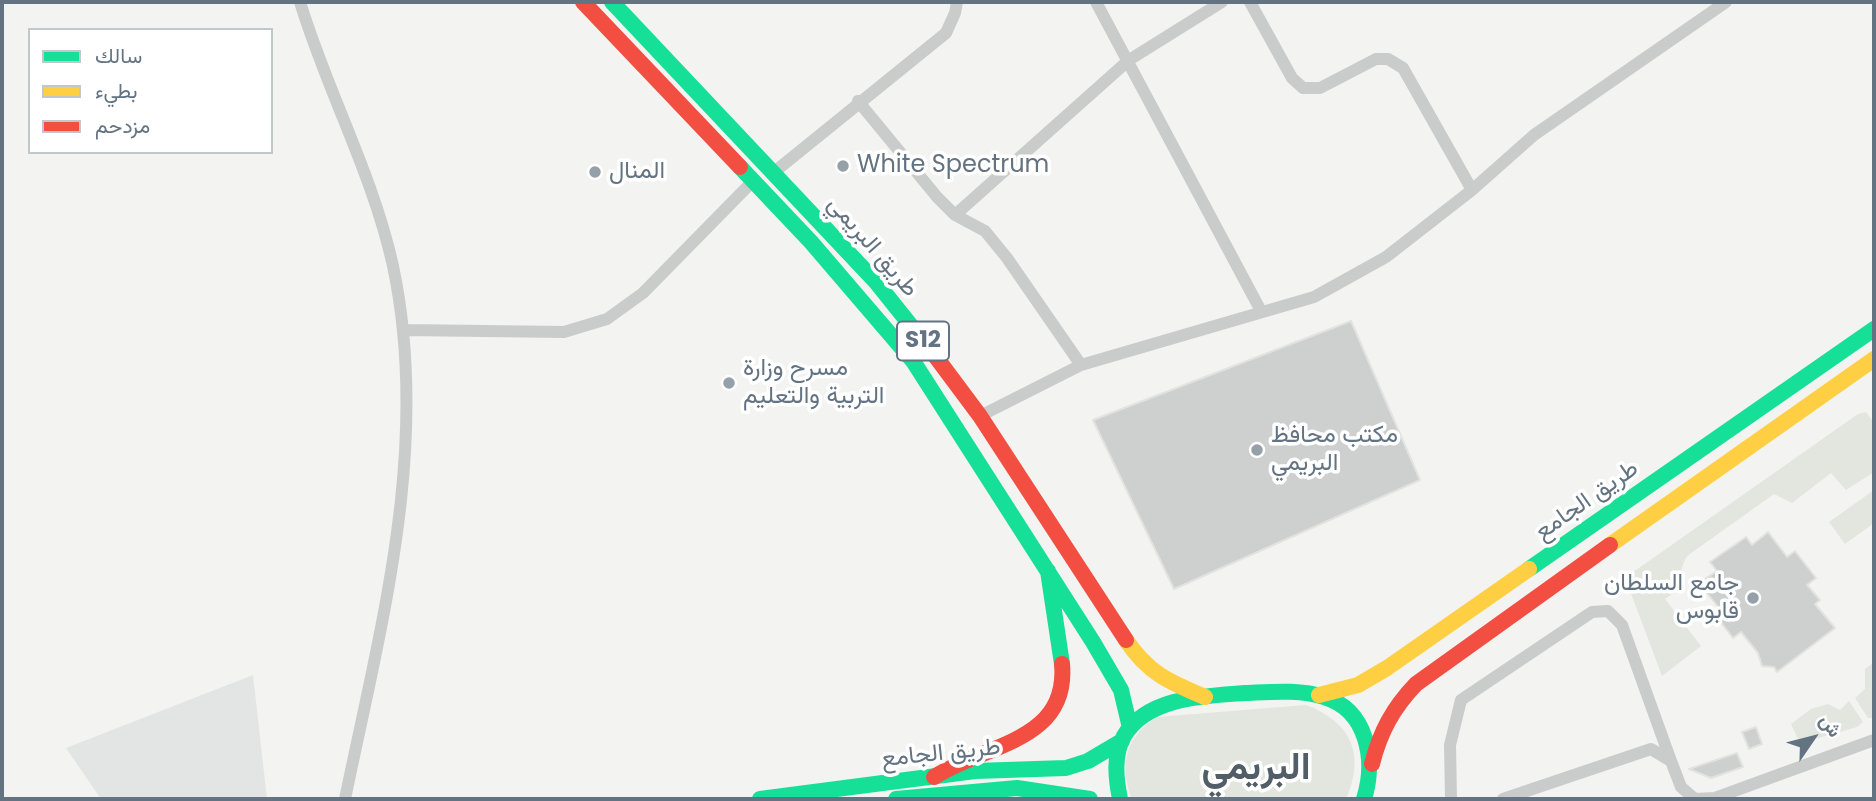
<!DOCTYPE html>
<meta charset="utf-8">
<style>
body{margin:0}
#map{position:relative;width:1876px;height:801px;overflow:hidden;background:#f3f3f1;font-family:Poppins,Vazirmatn,sans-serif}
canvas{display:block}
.frame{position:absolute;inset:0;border:4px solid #637382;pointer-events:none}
.legend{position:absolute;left:28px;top:28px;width:245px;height:126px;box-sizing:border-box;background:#fff;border:2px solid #c1c7cd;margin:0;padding:9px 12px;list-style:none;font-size:21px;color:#637382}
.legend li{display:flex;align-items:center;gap:14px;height:35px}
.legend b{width:35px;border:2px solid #c1c7cd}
.north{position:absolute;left:1778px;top:703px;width:70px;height:70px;-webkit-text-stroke:5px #fff;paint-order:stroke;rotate:55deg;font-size:19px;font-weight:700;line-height:28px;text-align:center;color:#637382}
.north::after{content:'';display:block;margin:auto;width:24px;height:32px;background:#637382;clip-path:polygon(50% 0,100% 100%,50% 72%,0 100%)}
</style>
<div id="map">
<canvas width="1876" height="801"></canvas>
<div class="frame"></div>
<ul class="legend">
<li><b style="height:9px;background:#16e098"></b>سالك</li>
<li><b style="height:9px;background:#ffcf43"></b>بطيء</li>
<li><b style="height:9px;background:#f24e42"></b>مزدحم</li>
</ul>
<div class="north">ش</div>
</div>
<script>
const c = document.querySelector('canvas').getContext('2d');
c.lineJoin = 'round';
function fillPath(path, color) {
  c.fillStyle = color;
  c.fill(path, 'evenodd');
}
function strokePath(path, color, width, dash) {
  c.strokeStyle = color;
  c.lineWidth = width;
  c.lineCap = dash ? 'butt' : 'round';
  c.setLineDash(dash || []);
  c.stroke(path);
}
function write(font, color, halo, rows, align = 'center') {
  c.font = font + ' Poppins,Vazirmatn,sans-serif';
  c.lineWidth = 7;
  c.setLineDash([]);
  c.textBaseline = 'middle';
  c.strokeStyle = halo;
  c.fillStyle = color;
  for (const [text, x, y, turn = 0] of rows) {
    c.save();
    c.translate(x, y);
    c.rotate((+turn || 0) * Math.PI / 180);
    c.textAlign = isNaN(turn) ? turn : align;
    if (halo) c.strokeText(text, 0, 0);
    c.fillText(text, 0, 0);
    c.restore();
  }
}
fillPath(new Path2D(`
 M253 675 267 799H101L66 748Z`), '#e3e5e4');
fillPath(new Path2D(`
 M1866 412 1874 423V472L1846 490 1831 473 1792 503 1774 494 1687 556C1681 567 1679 574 1685 585L1665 599 1701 646 1662 676 1627 583 1629 575 1858 414Z
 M1874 490V523L1845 544 1829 522Z
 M1874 662V718H1868L1855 698 1865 689V669Z
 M1849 701 1863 722 1857 727 1804 742 1797 737 1791 724 1811 709 1828 704 1840 710Z
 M1306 705C1351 722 1366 754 1346 799L1131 798C1120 762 1125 738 1157 717Z`), '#e2e6df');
const building = new Path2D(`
 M1351 321 1420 480 1174 589 1093 420Z
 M1768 532 1787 557 1795 551 1816 578 1807 585 1820 600 1815 604 1835 628 1777 672 1774 667 1762 666 1758 653 1741 632 1733 638 1713 612 1719 608 1699 583 1717 571 1710 562 1746 537 1752 545Z
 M1756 727 1762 744 1749 749 1742 732Z
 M1737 753 1743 767 1711 778 1689 769Z`);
fillPath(building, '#cecfcf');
strokePath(building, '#e2e2e1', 2);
strokePath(new Path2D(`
 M300 2C327 91 373 175 393 266 431 445 381 625 345 799
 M1096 2 1261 311
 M1250 2 1292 78 1303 88H1320L1376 59H1388L1403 68 1472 190
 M858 101 937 197 955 215 985 231 1007 258 1081 365
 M773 173 946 33 955 13 957 2
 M955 215 1129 60 1222 2
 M405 330 564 332 607 319 643 293 752 182
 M980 416 1081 365 1314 297 1386 257 1472 190 1534 135 1726 2
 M1451 799 1450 745 1461 700 1592 612 1608 611 1622 625 1671 761
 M1503 799 1651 749 1671 761 1681 787 1695 799 1715 798 1874 740`), '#cacccc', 12);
strokePath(new Path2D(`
 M612 2 876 282 936 357
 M740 167 811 242 913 361 1093 642 1121 690 1130 728
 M1529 569 1874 329
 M1048 571 1062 664
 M760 799 975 771 1066 768 1088 761 1122 741
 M896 799 1017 788 1090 799
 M1120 799C1116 779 1113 755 1124 736 1147 697 1204 696 1245 693 1270 692 1300 689 1324 697 1368 710 1376 761 1364 799`), '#16e098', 16);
strokePath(new Path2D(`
 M1610 545 1874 359
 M1126 640C1148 673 1169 682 1205 697
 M1319 695 1358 685 1387 668 1529 569`), '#ffcf43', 16);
strokePath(new Path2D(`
 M583 2 740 167
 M936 357 980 416 1126 640
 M1372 764C1380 732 1393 708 1416 684L1610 545
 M934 777C985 744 1069 742 1062 664`), '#f24e42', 16);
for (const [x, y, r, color] of [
 [843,166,7,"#95a0a9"],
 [595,172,7,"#95a0a9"],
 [729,383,7,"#95a0a9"],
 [1257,450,7,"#95a0a9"],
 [1753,598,7,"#95a0a9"]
]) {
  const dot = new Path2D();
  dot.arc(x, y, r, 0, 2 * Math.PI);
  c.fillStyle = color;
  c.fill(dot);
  strokePath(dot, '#fff', 2.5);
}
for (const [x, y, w] of [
 [923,341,52]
]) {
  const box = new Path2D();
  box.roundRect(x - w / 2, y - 19.5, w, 39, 5);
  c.fillStyle = '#fff';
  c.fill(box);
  strokePath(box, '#637382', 2);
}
write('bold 23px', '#637382', null, [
 ["S12",923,341]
]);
write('24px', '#637382', '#fff', [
 ["White Spectrum",857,166],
 ["المنال",609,172],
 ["مسرح وزارة",743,369],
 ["التربية والتعليم",743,397],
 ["مكتب محافظ",1271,436],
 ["البريمي",1271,464],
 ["جامع السلطان",1739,584,"right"],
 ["قابوس",1739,612,"right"]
], 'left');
write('24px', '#637382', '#fff', [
 ["طريق البريمي",872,247,49],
 ["طريق الجامع",1587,501,-35],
 ["طريق الجامع",941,754,-6]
]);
write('bold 38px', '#515d67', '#fff', [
 ["البريمي",1256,769]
]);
</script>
